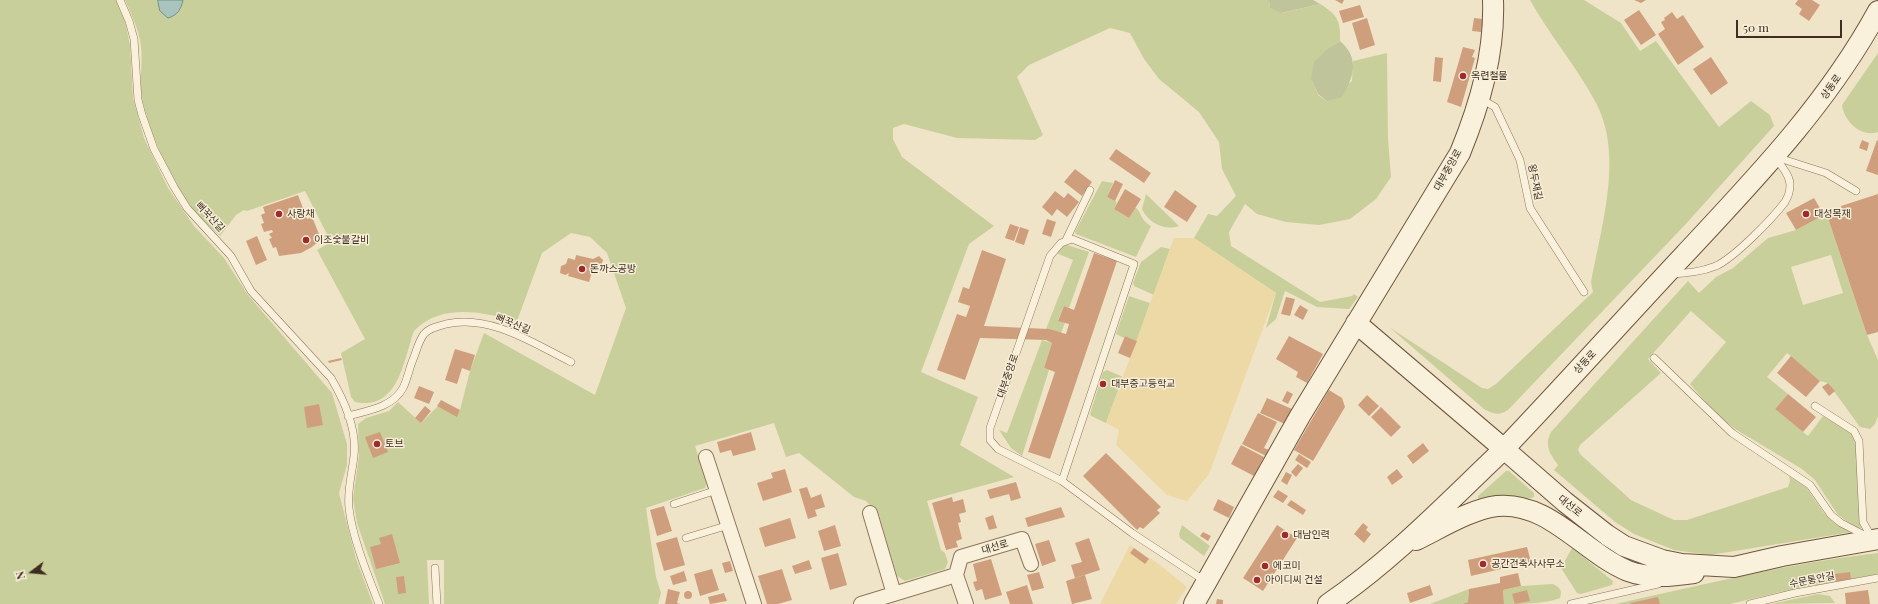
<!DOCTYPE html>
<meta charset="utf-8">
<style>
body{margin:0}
#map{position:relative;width:1878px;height:604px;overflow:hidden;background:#f0e4c8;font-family:"Playfair Display",serif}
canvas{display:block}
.north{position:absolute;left:12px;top:552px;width:40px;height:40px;-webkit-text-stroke:3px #f7eed8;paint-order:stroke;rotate:254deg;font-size:11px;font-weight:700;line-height:16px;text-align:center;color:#3d2e20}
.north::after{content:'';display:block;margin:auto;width:14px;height:18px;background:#3d2e20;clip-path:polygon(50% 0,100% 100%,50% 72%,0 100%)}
.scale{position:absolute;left:1736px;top:20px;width:106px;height:18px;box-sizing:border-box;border:2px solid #3d2e20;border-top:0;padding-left:5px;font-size:12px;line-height:14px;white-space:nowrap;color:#3d2e20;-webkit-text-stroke:3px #f7eed8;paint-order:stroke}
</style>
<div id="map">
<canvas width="1878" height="604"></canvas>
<div class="north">N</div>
<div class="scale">50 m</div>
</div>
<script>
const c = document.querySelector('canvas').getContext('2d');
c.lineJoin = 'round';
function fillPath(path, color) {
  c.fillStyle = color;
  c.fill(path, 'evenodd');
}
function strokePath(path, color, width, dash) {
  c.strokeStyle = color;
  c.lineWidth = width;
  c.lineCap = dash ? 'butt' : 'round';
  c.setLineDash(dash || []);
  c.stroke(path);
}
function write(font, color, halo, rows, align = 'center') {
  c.font = font + ' "Playfair Display","Noto Sans KR",serif';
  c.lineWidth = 3;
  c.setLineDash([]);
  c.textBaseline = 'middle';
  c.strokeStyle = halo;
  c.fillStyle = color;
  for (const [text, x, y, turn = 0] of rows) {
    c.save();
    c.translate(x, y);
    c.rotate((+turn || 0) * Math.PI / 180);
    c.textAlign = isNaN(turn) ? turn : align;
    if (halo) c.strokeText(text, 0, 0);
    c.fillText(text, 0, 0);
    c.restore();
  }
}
fillPath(new Path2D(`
 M0 0H116L124 17 130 45 133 98 144 138 168 188 194 226 224 258 248 295 332 393 347 444V465L339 493 356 559 373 604H0Z
 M125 0H158V3L180 10 183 0H1269L1270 8 1282 13 1320 4C1337 14 1341 21 1340 41L1327 49 1311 79 1318 95 1327 101 1352 81 1353 61 1387 53 1388 139 1391 177 1376 199 1350 219 1319 225 1286 222 1257 214 1245 204 1229 232 1231 246 1320 302 1352 296 1354 294 1358 297 1349 309 1317 307 1285 291 1276 319 1266 328 1276 293 1194 238 1208 214 1217 216 1236 196 1222 169 1219 142 1199 112 1159 79 1144 59 1130 33 1110 28 1029 65 1017 77 1043 135 1035 140 957 138 904 124 893 128V139L902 157 994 226 969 244 921 372 978 397 960 445 1014 477 927 501 941 550 945 553 948 562 945 569 905 581 897 576 879 515 866 501 854 497 799 453 786 457 774 423 695 446 707 483 705 488 646 508 656 577 661 593 658 604H444V560H427L429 604H385L357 523 353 499 359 456 358 424 366 418 389 411 398 402 421 423 438 406 457 416 460 410 470 371 484 333 595 395 626 308 607 253 590 237 571 233 542 253 517 321C484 313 443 302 415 330 412 333 411 342 409 347 401 374 392 410 355 402L351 397 341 353 365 339 317 250 331 242 305 191 247 211 244 210 236 215 220 236C210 227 200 218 192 208 170 181 149 131 142 98 139 81 143 63 141 46 139 30 131 14 125 0Z
 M1530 0H1584L1621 23 1640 51 1656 41 1719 127 1751 101 1770 115 1774 126 1684 226 1508 410C1498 416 1494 414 1484 409L1389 327 1482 388 1488 389 1496 384 1593 292 1591 283C1601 227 1624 156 1596 103 1577 67 1550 36 1530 0Z
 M1878 53V132C1861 138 1844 121 1842 105Z
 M1102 181 1113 183 1107 197 1117 202 1114 209 1129 218 1135 207C1142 212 1140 220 1151 226L1136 257 1076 234 1075 232Z
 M1146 194 1178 225 1179 226C1165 231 1148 223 1142 209Z
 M1824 215 1828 218 1867 335 1878 360V416L1875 424 1870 429 1860 427 1828 383 1820 381 1787 353 1767 377 1788 394 1775 409 1808 436 1823 416 1850 432 1857 446 1858 496 1861 528 1858 529 1838 515 1815 480 1802 469 1735 429 1714 412 1690 384 1726 342 1691 311 1648 359 1661 373 1580 445 1578 450 1581 455 1631 500 1674 520H1687L1788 487 1790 481 1789 476 1806 487 1824 513 1832 521 1852 532 1710 555 1674 550 1634 534 1615 522 1554 470 1558 465C1550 454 1544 445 1551 432L1688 281 1699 293 1716 277 1733 268 1768 238 1796 230ZM1831 255 1843 293 1803 305 1791 267Z
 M1067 245 1089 252 1069 308 1064 306 1058 320 1065 323 1061 333 1046 329 1073 260 1056 253 1062 246Z
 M1161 247 1170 249 1154 295 1134 286 1133 283 1141 262Z
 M1129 296 1150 303 1137 341 1125 336 1124 338 1116 334Z
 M1042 340 1052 343 1044 368 1049 370 1022 456 1011 448 999 430 1007 433Z
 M1107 370 1123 377 1106 423 1091 416 1090 414 1103 372Z
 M1506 471H1509L1534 493V497L1528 499 1506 496 1478 501V496Z
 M1182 525 1210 546 1204 556 1180 538 1179 534Z
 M1572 548 1613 581 1612 585 1581 594 1577 593 1561 568Z
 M1878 553V574L1780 592 1730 604H1615C1702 585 1789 563 1878 553Z
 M1553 584C1559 587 1563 590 1560 598 1546 604 1521 604 1504 604L1503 590 1521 586Z
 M1469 589 1468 602 1461 604H1430Z
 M1818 594 1830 596 1835 603 1771 604Z`), '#c9cf9b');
fillPath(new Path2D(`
 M1174 238H1194L1276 293 1209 474 1187 501 1167 495 1116 445 1119 430 1106 423Z
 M1130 545 1160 565 1187 587 1176 604H1100Z`), '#ecd9a5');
fillPath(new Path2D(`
 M1269 0H1313L1320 4 1281 13 1270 8Z
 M1340 41C1360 58 1354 77 1342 97L1327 101 1318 94 1311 79 1314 62 1327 49Z`), '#bfc49a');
const water = new Path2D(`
 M158 0H183C181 9 178 15 168 18L160 11Z`);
fillPath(water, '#a9c4bc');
strokePath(water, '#6f938a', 1);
fillPath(new Path2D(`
 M1335 0H1344L1342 4Z
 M1634 0H1646L1641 3Z
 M1798 0H1812L1820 5 1809 21 1799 14 1802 9 1795 4Z
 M1360 5 1364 17 1343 23 1339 11Z
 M1639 10 1656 35 1641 45 1624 20Z
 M1672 12 1677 19 1683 15 1704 47 1678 65 1658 34 1665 29 1661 22 1665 20 1664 18Z
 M1367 18 1375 45 1360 50 1352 23Z
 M1474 18 1483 19 1481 32 1472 31Z
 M1463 47 1475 50 1472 57 1475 58 1461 107 1447 102Z
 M1435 57 1443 58 1441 82 1433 81Z
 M1711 57 1728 83 1711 95 1693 69Z
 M1862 140 1869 143 1867 151 1859 148Z
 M1877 140 1878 141V175L1866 171Z
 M1116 149 1151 173 1144 183 1109 159Z
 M1075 169 1092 182 1082 196 1064 182Z
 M1115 180 1123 184 1115 201 1107 197Z
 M1125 189 1141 199 1129 218 1114 209Z
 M1175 190 1197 206 1187 222 1164 207Z
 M1055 191 1064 198 1068 193 1079 202 1067 217 1057 209 1052 216 1042 207Z
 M1878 194V332L1867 335 1828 218 1843 213 1841 206Z
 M298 195 307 219 312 217 321 239 312 247 301 253 279 256 276 247 273 248 269 239 272 238 269 234 273 232 272 230 264 232 261 224 264 223 261 215 265 213 263 207Z
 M1814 198 1824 215 1796 230 1786 213Z
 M1047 219 1056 222 1051 237 1042 234Z
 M1010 224 1019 227 1014 241 1005 238Z
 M1020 227 1029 230 1024 245 1015 242Z
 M257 236 267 260 256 265 246 241Z
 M982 250 1006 259 984 326 1049 329 1066 334 1069 324 1058 321 1064 306 1074 310 1094 253 1117 261 1050 459 1028 452 1055 372 1044 368 1052 343 1046 340 980 338 965 380 937 370 957 314 966 317 970 306 958 302 963 287 969 289Z
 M576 255 593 259 599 256 603 260 601 266H594L589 282 568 276 569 273 565 275 560 273 561 266 566 264 568 258 575 260Z
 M1286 297 1295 299 1290 316 1281 314Z
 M1300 305 1308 310 1303 320 1294 315Z
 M1125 336 1137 341 1130 358 1118 353Z
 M1289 336 1323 354 1307 383 1296 377 1298 372 1276 359Z
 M455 349 475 355 470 371 462 368 457 384 445 380Z
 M1791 356 1820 381 1806 397 1777 373Z
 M341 358 342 360 329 363 328 361Z
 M1828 383 1835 391 1829 396 1822 387Z
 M419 386 434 392 429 404 414 398Z
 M1329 390 1342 398 1345 407 1313 461 1294 450Z
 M1287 391 1293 394 1288 404 1282 401Z
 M1788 394 1816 417 1803 432 1775 409Z
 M1367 395 1379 406 1369 416 1358 405Z
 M1267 398 1292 409 1285 424 1260 413Z
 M441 400 460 410 457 417 437 406Z
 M319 404 323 425 307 428 304 407Z
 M425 406 431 411 421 423 415 418Z
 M1381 407 1401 427 1391 437 1371 417Z
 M1258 413 1277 422 1264 448 1269 450 1266 456 1242 444Z
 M380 432 388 452 373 458 365 437Z
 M751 432 756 450 733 456 731 450 720 453 717 442Z
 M1423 443 1429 451 1413 464 1407 456Z
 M1241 445 1264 457 1254 476 1231 464Z
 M1106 453 1161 507 1157 510 1160 513 1143 529 1140 527 1137 530 1083 476Z
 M1299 454 1311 462 1307 468 1295 460Z
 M1298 464 1303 468 1296 477 1291 472Z
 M785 469 792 492 763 501 757 483 773 478 771 473Z
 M1397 469 1403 477 1392 485 1387 477Z
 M1286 472 1292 475 1287 485 1281 481Z
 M1016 482 1021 498 1011 501 1009 494 990 499 987 490Z
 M807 487 811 498 821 494 825 507 815 510 817 516 808 519 799 489Z
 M1278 490 1288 496 1283 503 1273 497Z
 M952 497 953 502 963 499 966 512 959 514 961 522 958 523 962 539 956 541 958 547 946 550 932 503Z
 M1218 499 1234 507 1229 518 1213 510Z
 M1291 500 1306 510 1303 515 1287 505Z
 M664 506 672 531 657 536 650 510Z
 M1061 507 1065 517 1028 527 1025 518Z
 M993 515 997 528 989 530 985 518Z
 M790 518 796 538 765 547 759 528Z
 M1363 523 1368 527 1366 530 1371 534 1364 543 1354 534Z
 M835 525 841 546 824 551 818 531Z
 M1277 525 1297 538 1263 591 1243 578Z
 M1203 532 1211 536 1208 541 1200 536Z
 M392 534 400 563 376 569 370 547 381 544 379 538Z
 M677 537 685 565 664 571 656 543Z
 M1089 538 1100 570 1075 578 1071 565 1082 562 1075 543Z
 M1049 540 1056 561 1042 566 1035 544Z
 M1527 547 1531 562 1471 576 1468 560Z
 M1134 548 1149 559 1145 564 1130 553Z
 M838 553 847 585 830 590 821 558Z
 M991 559 1002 595 985 600 982 589 976 591 973 582 977 581 973 564Z
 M809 560 812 569 795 574 792 566Z
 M730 561 733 571 725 573 722 563Z
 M712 569 719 590 700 596 694 574Z
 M782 569 792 600 778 604H767L758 576Z
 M684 571 687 581 673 585 670 576Z
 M1039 572 1044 588 1032 591 1027 575Z
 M1850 572 1851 579 1836 582 1835 574Z
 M1518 573 1521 586 1503 590 1504 604H1462L1468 602 1469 589 1500 583V577Z
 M1085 575 1092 599 1072 604 1066 581Z
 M404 576 406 593 398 594 396 577Z
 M1027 585 1033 604H1010L1006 592Z
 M1430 585 1433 595 1410 603 1407 593Z
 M668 589 680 592 677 603 680 604H665Z
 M1527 590 1530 601 1515 604 1512 594Z
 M1868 590 1870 604H1846L1845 593Z
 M684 595a4 4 0 1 1 8 0a4 4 0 1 1-8 0Z
 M724 593 727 601 710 604 708 597Z
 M1658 597 1660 604H1630V603Z
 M1217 599 1223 600V604H1216Z`), '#cf9f7d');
const lane = new Path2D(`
 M120 0 129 21 134 39 138 100 142 115 154 149 174 187 187 208 231 256 251 291 331 378C344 400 357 430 354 456 352 474 347 490 349 508 352 537 368 576 379 604
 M1481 99 1495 107 1520 160 1530 208 1584 292
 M1776 157 1826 173 1856 191
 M1066 240 1090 190
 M1671 274C1687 273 1701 272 1716 266 1735 257 1772 219 1785 202 1788 197 1790 191 1790 185 1790 175 1781 166 1776 158
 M1654 358 1732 433 1810 485 1831 515 1841 523 1866 536
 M1815 406 1854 431 1859 441 1863 522 1872 538
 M348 416C367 411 393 407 403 388 407 380 409 370 412 362 416 353 418 342 424 334 429 328 438 326 446 324 490 314 533 343 571 362
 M1062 481 1134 264 1072 239 1061 243 1050 256 990 428V440L998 449 1062 481 1132 533 1205 581
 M674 504 717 490
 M686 538 729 525
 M435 568 437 604
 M1571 604 1658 584
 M1750 604 1795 593 1878 578`);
const street = new Path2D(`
 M706 457 754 604
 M870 513 894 594
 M861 604 956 575
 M966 604 956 575 961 557 1022 539 1031 564`);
const secondary = new Path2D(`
 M1356 323 1504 449C1565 385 1624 319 1685 254 1756 178 1828 103 1878 11
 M1416 540C1439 529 1471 509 1497 506 1549 501 1584 553 1628 571 1649 579 1673 576 1694 573
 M1194 604 1300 416 1460 153C1480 104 1495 53 1493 0
 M1328 604C1393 560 1447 503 1504 449L1565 502 1607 535 1624 546 1662 560 1682 564 1734 567 1782 556 1878 539`);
strokePath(lane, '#8d765c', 8);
strokePath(street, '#8d765c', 16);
strokePath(secondary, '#6f573f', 22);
strokePath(lane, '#faf1dc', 7);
strokePath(street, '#faf1dc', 14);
strokePath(secondary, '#faf1dc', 20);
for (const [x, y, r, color] of [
 [1463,76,4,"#9e2a2b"],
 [279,214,4,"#9e2a2b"],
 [1806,214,4,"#9e2a2b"],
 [306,240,4,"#9e2a2b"],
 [582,269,4,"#9e2a2b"],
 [1103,384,4,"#9e2a2b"],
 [377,444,4,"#9e2a2b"],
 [1285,535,4,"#9e2a2b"],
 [1483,564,4,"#9e2a2b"],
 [1265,566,4,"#9e2a2b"],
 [1257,580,4,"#9e2a2b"]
]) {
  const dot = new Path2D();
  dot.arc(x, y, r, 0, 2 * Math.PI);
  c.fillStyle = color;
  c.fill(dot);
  strokePath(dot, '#f7eed8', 1.5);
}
write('10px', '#3d2e20', '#f7eed8', [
 ["옥련철물",1471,76],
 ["사랑채",287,214],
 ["대성목재",1814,214],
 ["이조숯불갈비",314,240],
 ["돈까스공방",590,269],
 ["대부중고등학교",1111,384],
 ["토브",385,444],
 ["대남인력",1293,535],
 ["공간건축사사무소",1491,564],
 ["에코미",1273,566],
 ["아이디씨 건설",1265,580]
], 'left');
write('10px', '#3d2e20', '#f7eed8', [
 ["상동로",1831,87,-54],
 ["대부중앙로",1448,170,-61],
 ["왕두재길",1535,182,78],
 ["뻐꾹산길",210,217,47],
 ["뻐꾹산길",513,324,22],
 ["상동로",1585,362,-47],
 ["대부중앙로",1008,376,-71],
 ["대선로",1570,506,39],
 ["대선로",995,547,-17],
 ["수문통안길",1812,580,-11]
]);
</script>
